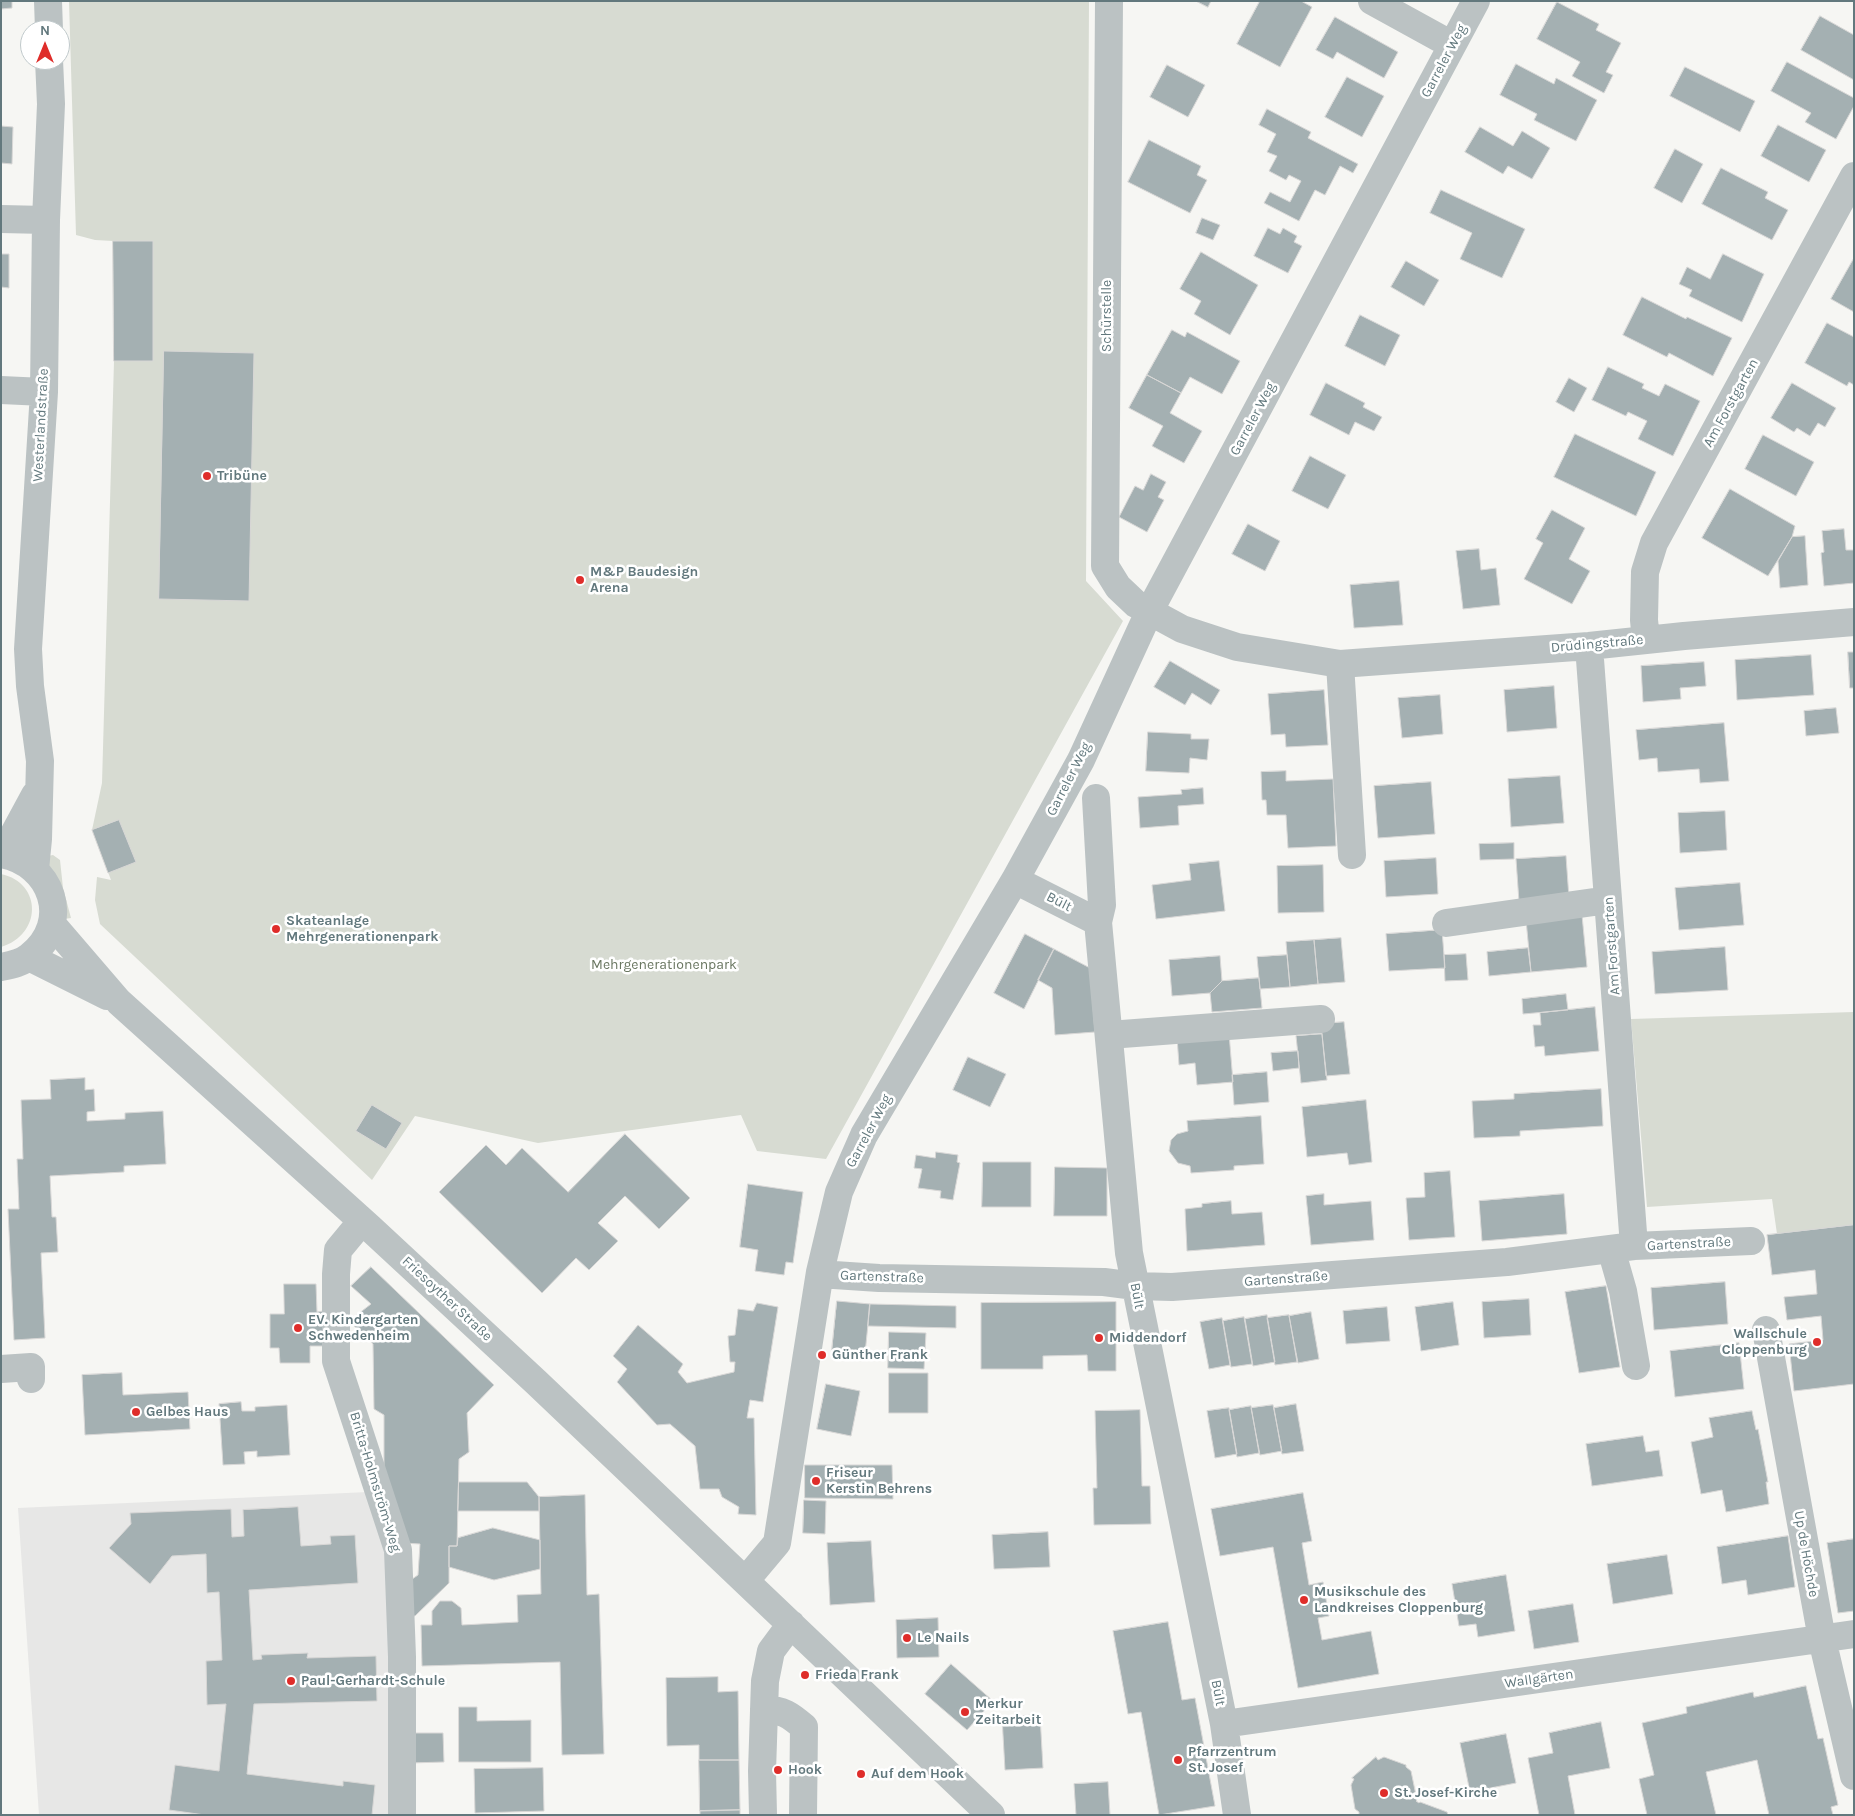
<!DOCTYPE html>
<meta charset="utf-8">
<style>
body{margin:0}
#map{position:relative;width:1855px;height:1816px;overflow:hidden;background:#f6f6f3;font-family:Karla,sans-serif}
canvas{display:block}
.frame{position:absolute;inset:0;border:2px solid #62787d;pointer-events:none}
.north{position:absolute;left:20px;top:20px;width:50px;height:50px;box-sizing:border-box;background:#fff;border:1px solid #c0c9cb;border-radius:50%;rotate:0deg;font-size:14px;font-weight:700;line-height:20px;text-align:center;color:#62787d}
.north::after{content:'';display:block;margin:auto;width:18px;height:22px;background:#df2d2a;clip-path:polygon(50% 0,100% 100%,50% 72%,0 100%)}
</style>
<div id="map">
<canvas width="1855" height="1816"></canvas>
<div class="frame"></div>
<div class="north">N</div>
</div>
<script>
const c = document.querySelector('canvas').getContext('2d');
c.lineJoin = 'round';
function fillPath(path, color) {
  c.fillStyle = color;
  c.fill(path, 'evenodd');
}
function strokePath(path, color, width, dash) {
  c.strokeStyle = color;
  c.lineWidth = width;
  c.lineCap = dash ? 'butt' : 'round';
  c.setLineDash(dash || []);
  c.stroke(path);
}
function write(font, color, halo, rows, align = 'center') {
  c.font = font + ' Karla,sans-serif';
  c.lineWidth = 5;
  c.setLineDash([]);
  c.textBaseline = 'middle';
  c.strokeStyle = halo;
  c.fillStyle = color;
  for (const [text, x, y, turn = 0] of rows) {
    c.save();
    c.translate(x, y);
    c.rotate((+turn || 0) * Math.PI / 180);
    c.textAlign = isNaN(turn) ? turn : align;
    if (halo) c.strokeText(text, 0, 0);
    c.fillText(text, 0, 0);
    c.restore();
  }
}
fillPath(new Path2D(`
 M368 1492 386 1546 394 1815H39L18 1508Z`), '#e7e7e6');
fillPath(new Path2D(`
 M69 1H1089L1086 581 1123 621 826 1159 757 1151 741 1115 538 1143 415 1116 372 1180 100 924 95 900 97 877 111 880 92 830 102 783 114 361 113 241 95 240 76 235Z
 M53 855 60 860 63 888 71 918 64 919 49 868 48 856Z
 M1 874C43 883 42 935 1 947Z
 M1854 1012V1225L1777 1234 1772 1199 1647 1207 1631 1019Z`), '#d7dbd2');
const building = new Path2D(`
 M1 1H12V8L1 9Z
 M1196 1H1211L1208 7Z
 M1260 1H1301L1312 7 1280 67 1237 44Z
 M1557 2 1599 24 1596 30 1621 43 1606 72 1613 75 1604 93 1572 76 1580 62 1537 39Z
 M1820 16 1854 35V80L1801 50Z
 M1335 17 1398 52 1384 78 1337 52 1333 59 1316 50Z
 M1787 62 1854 98V106L1836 139 1805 122 1811 113 1771 91Z
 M1516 64 1554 84 1556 78 1597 100 1576 141 1534 120 1537 114 1500 95Z
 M1167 65 1205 85 1188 117 1150 97Z
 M1685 67 1755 101 1740 132 1670 96Z
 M1347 77 1384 96 1362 137 1325 117Z
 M1267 109 1311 132 1308 138 1358 164 1353 173 1340 166 1325 195 1315 190 1299 221 1264 203 1270 192 1290 202 1301 181 1289 175 1286 180 1269 171 1277 156 1267 152 1276 134 1259 125Z
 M1778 125 1826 150 1809 182 1761 156Z
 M1 126 13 127 12 164 1 163Z
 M1480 127 1513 146 1522 131 1550 148 1532 179 1508 166 1503 174 1465 152Z
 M1149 140 1201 166 1197 175 1207 180 1190 213 1128 182Z
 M1675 149 1703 164 1682 203 1654 188Z
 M1721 168 1768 192 1765 198 1788 210 1772 240 1702 204Z
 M1441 190 1525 229 1502 278 1460 259 1472 233 1430 213Z
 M1202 218 1220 225 1213 240 1196 233Z
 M1268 228 1280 234 1283 228 1297 236 1294 242 1302 246 1288 273 1254 256Z
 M113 241H153V361H114Z
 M1201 252 1258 285 1230 335 1194 314 1201 301 1180 289Z
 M1 254H9V288L1 287Z
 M1723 254 1764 274 1742 322 1689 296 1692 290 1679 284 1687 267 1710 279Z
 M1854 258V312L1831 299Z
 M1406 261 1439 280 1424 306 1391 287Z
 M1642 297 1686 319 1687 317 1732 338 1713 376 1669 353 1667 357 1623 335Z
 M1360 315 1400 335 1385 366 1345 346Z
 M1827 323 1854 337V385L1849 382 1847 386 1805 363Z
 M1172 330 1185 337 1187 332 1240 361 1222 394 1190 377 1181 393 1147 375Z
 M164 351 254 353 249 601 159 599Z
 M1608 367 1644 384 1642 388 1659 396 1665 384 1700 401 1673 456 1638 439 1647 421 1628 412 1626 416 1592 400Z
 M1147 375 1181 393 1170 413 1202 431 1184 463 1152 446 1163 426 1129 408Z
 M1569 378 1587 388 1574 412 1556 402Z
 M1326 383 1365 403 1363 407 1382 417 1374 431 1355 422 1349 435 1310 415Z
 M1792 383 1836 408 1825 427 1818 423 1810 436 1797 428 1794 432 1771 418Z
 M1575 434 1656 472 1636 516 1554 477Z
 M1763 435 1814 462 1796 496 1745 469Z
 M1310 456 1346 475 1328 509 1292 491Z
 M1151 474 1166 482 1158 497 1164 500 1147 532 1119 517 1135 486 1143 490Z
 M1730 489 1795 526 1792 537 1768 576 1702 538Z
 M1552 510 1585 528 1569 559 1590 571 1572 604 1524 579 1543 543 1536 539Z
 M1248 524 1280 541 1265 571 1232 554Z
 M1844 529 1846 550H1854V583L1824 586 1821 553 1824 552 1822 531Z
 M1805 536 1808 585 1780 588 1778 561 1792 537Z
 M1479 549 1481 570 1496 568 1500 605 1463 609 1456 551Z
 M1399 581 1403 625 1354 628 1350 585Z
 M1848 652H1854V688H1850Z
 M1811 655 1814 695 1737 700 1735 660Z
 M1170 661 1220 690 1211 705 1192 693 1185 705 1154 687Z
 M1704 662 1706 686 1680 688 1681 699 1643 702 1641 666Z
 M1554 686 1557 728 1507 732 1504 690Z
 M1324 690 1328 745 1286 747 1285 734 1271 735 1268 694Z
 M1440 695 1443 734 1402 738 1398 698Z
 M1836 708 1839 733 1806 736 1804 711Z
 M1724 723 1729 781 1700 783 1699 769 1658 772 1657 758 1639 760 1636 730Z
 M1148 732 1191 734V739H1209L1207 760 1190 758 1189 773 1146 771Z
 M1286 771V781L1333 779 1336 846 1288 848 1286 815H1267L1266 800H1262L1261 772Z
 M1560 776 1564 823 1511 827 1508 779Z
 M1431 782 1435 834 1378 838 1374 786Z
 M1203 788 1204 804 1178 806 1179 825 1140 828 1138 797 1182 794 1181 790Z
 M1725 811 1727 850 1680 853 1678 813Z
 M119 820 136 862 108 873 92 830Z
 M1514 843V859L1480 860 1479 844Z
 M1566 856 1569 898 1519 902 1516 859Z
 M1436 858 1438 894 1386 897 1384 861Z
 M1219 861 1225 911 1156 919 1152 885 1191 880 1189 864Z
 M1323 865 1324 912 1278 913 1277 866Z
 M1740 883 1744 925 1679 930 1675 888Z
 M1582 915 1587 967 1531 972 1526 920Z
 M1442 930 1445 968 1389 971 1386 934Z
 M1025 934 1054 949 1024 1009 994 993Z
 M1341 938 1345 982 1318 984 1314 940Z
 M1314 940 1318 984 1290 987 1286 942Z
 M1725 947 1728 990 1655 994 1652 952Z
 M1528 948 1531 972 1489 976 1487 952Z
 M1054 949 1090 968 1095 1032 1055 1035 1052 988 1038 980Z
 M1466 954 1468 980 1445 981 1444 955Z
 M1287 955 1290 987 1260 989 1257 957Z
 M1220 956 1222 981 1210 993 1172 996 1169 960Z
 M1259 978 1262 1008 1212 1012 1210 993 1222 981Z
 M1566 994 1568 1010 1523 1014 1522 999Z
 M1595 1007 1599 1051 1545 1056 1544 1046 1535 1047 1533 1025H1541L1540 1013Z
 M1344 1022 1350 1074 1326 1076 1321 1024Z
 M1229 1033 1233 1082 1197 1085 1195 1063 1179 1065 1177 1037Z
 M1322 1034 1327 1080 1301 1083 1296 1036Z
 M1298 1051 1299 1068 1273 1071 1271 1053Z
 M968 1057 1006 1074 990 1107 953 1090Z
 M1267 1072 1269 1102 1234 1105 1232 1075Z
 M85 1078V1090L94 1089 95 1111 87 1112V1121L125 1119V1113L163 1111 166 1164 124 1166V1172L50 1176 52 1217H56L58 1252 41 1253 45 1338 14 1340 8 1209H19L17 1159H23L21 1100 51 1099 50 1080Z
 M1601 1089 1603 1126 1520 1131V1136L1474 1138 1472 1101 1514 1099V1094Z
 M1366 1100 1372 1162 1349 1165 1347 1153 1307 1157 1302 1107Z
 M372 1105 402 1123 386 1149 356 1131Z
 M1261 1116 1264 1164 1234 1166V1170L1191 1173 1190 1166 1178 1163 1169 1151 1171 1140 1177 1134 1188 1131 1187 1121Z
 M625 1134 690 1198 659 1229 625 1196 598 1223 618 1241 589 1270 576 1258 542 1293 439 1192 486 1145 506 1165 522 1148 568 1192Z
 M936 1152 958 1155 957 1162 960 1163 953 1200 940 1198 941 1191 918 1188 922 1169 914 1168 916 1155 935 1158Z
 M983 1162H1031V1207H982Z
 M1055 1167 1107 1168V1216H1054Z
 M1450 1171 1455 1237 1409 1240 1406 1198 1425 1197 1424 1173Z
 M748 1184 803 1192 793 1263 786 1262 784 1275 755 1271 758 1250 740 1247Z
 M1324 1194V1205L1371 1201 1374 1240 1311 1245 1306 1196Z
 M1564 1194 1567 1234 1482 1241 1479 1201Z
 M1231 1201 1232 1214 1262 1212 1265 1245 1187 1251 1185 1209 1202 1207V1204Z
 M1854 1225V1384L1794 1391 1789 1344 1823 1340 1821 1316 1787 1320 1784 1297 1817 1294 1815 1270 1772 1275 1767 1235Z
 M371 1267 494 1385 467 1413 469 1452 459 1459 457 1546H449V1583L415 1616 404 1615 405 1584 418 1575 420 1544 404 1543 384 1472V1415L374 1409 373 1344 349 1321 371 1304 351 1286Z
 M1725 1282 1728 1324 1654 1330 1651 1288Z
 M284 1284H316L317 1312 323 1311 324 1346H310V1363H280L279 1348H270V1314H284Z
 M1606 1286 1620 1367 1579 1373 1565 1292Z
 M1529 1299 1531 1335 1484 1338 1482 1302Z
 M837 1301 870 1304 865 1354 832 1350Z
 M1116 1302V1371H1088L1087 1355 1043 1356V1369H981V1303Z
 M1453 1302 1459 1345 1421 1351 1415 1307Z
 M757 1303 778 1307 763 1402 750 1400 747 1418H754L756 1515 738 1514 739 1507 722 1497 719 1489H700L695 1446 670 1424 657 1425 617 1382 627 1369 613 1356 638 1325 683 1364 678 1372 687 1383 734 1372 735 1362H730L728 1336 735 1335 738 1309 753 1311Z
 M870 1304 956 1306V1328L868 1326Z
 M1387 1307 1390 1341 1346 1344 1343 1311Z
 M1311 1312 1319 1359 1298 1363 1289 1316Z
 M1267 1315 1275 1362 1253 1366 1245 1319Z
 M1289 1315 1297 1362 1275 1365 1267 1318Z
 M1244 1317 1252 1364 1231 1367 1223 1321Z
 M1222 1318 1230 1365 1209 1369 1200 1322Z
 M889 1332 926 1333 924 1369 888 1368Z
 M1739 1343 1744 1389 1675 1397 1670 1351Z
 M122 1373 123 1395 188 1392 190 1429 85 1435 82 1375Z
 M889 1373H928V1413H889Z
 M826 1384 860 1391 851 1436 817 1429Z
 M241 1402 242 1411H255V1407L287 1405 290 1455 257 1457V1451L244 1452 245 1464 223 1465 219 1404Z
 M1296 1404 1304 1451 1282 1454 1274 1408Z
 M1273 1405 1282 1451 1260 1455 1251 1408Z
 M1251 1406 1259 1453 1237 1457 1229 1410Z
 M1229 1408 1237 1454 1215 1458 1207 1411Z
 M1140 1410 1142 1486H1150L1151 1524 1094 1525 1093 1488H1097L1095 1411Z
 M1752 1411 1756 1430 1758 1429 1768 1482H1766L1769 1504 1726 1512 1722 1490 1701 1494 1691 1442 1713 1437 1709 1418Z
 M1643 1436 1646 1452 1659 1450 1663 1476 1592 1486 1586 1444Z
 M805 1465H892L893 1499 805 1498Z
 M459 1482H527L539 1497V1511H458Z
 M1303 1493 1312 1541 1302 1543 1309 1585 1323 1582 1329 1616 1318 1618 1322 1640 1371 1631 1379 1674 1298 1688 1273 1547 1220 1556 1211 1509Z
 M585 1495 587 1595 599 1594 604 1754 562 1755 560 1662 422 1666 421 1625H432V1611L440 1601H452L461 1608 462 1625 518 1622 517 1595 541 1594 539 1497Z
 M804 1500 826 1501 825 1534 803 1533Z
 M298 1507 301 1546 331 1544 330 1536 355 1535 358 1583 249 1590 253 1660 262 1659 261 1655 308 1653 307 1658 376 1656 377 1701 254 1704 247 1774 343 1786V1781L375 1785 372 1815H205L169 1810 175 1765 219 1771 226 1704 207 1705 206 1661 222 1660 219 1592 207 1593 206 1554 172 1556 150 1584 109 1548 131 1524 130 1513 231 1509 232 1537 244 1536 243 1510Z
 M493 1528 540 1540V1569L494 1580 449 1567V1546H457L458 1538Z
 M1048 1532 1050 1567 994 1569 992 1535Z
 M1788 1536 1795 1587 1748 1595 1746 1580 1722 1584 1717 1547Z
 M1854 1539V1611L1838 1613 1827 1543Z
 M871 1541 875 1602 830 1605 827 1543Z
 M1667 1555 1673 1594 1613 1604 1607 1564Z
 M1506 1575 1515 1631 1478 1637 1476 1624 1459 1626 1452 1584Z
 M1573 1604 1579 1642 1534 1649 1528 1611Z
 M938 1618 939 1657 897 1658 896 1620Z
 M1168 1622 1182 1700 1195 1698 1215 1806 1159 1815 1141 1712 1128 1714 1113 1631Z
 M951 1664 993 1701 967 1730 925 1694Z
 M718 1677V1692L738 1691 739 1760H699V1745L667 1746 666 1678Z
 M1806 1686 1818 1739 1823 1738 1838 1805 1831 1807 1833 1815H1769L1757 1760 1706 1772 1716 1815H1647L1639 1779 1654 1775 1642 1723 1687 1713 1686 1707 1753 1692 1754 1697Z
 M459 1707H477V1721L531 1720V1762H459Z
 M1040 1715 1043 1768 1005 1770 1002 1717Z
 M1601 1722 1610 1768 1568 1776 1575 1815H1539L1528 1758 1553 1753 1549 1733Z
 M409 1733H443L444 1762 410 1763Z
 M1506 1734 1516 1783 1470 1792 1460 1743Z
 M1376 1757 1378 1760 1384 1757 1406 1765V1767L1411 1771 1417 1800 1416 1801 1419 1803 1420 1802 1447 1812 1448 1815H1359V1812L1355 1809 1351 1785 1354 1779 1352 1778Z
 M699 1760H739L740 1810 700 1811Z
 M543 1768 544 1811 475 1813 474 1769Z
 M1108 1782 1110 1815H1076L1074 1784Z
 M740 1810V1815H700V1811Z`);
fillPath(building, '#a4b0b2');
strokePath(building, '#d8d7d6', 1);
strokePath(new Path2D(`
 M48 1 49 30
 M1109 1 1105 566 1118 587 1136 604 1182 629 1237 647 1340 664 1589 646 1684 636 1854 622
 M1372 1 1452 45
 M1 219 46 220
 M1 390 44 392
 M1646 640 1644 620 1645 572 1654 543 1854 176
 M1589 646 1634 1246
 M1340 664 1352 855
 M1096 798 1102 905 1098 922
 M1 854C52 863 73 922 30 956 22 963 11 965 1 967
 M3 854 35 795
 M35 869 38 839 40 761 30 686 28 649 44 392 46 220 51 104 49 60
 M1015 880 1098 922 1129 1253 1224 1724 1237 1815
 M1446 923 1608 900
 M52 924 119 1002 370 1228 536 1382 991 1815
 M29 957 107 996
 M1109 1035 1321 1019
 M362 1221 338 1250 336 1274V1361L398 1550 402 1657V1815
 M1611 1249 1623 1291 1636 1366
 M820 1272 834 1275 879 1278 1104 1282 1135 1286 1172 1287 1507 1262 1634 1246 1751 1241
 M1766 1330 1822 1639 1854 1776
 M1 1369 31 1367V1379
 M746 1580 777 1543 820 1272 839 1192 864 1135 1015 880 1081 760 1149 612 1476 1
 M764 1709C783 1710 790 1715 804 1727L803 1815
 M1224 1724 1854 1634
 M763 1815 762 1771 765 1681 771 1651 791 1624`), '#bbc2c3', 28);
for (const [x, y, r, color] of [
 [207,476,5,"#df2d2a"],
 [580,580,5,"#df2d2a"],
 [276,929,5,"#df2d2a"],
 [298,1328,5,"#df2d2a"],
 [1099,1338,5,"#df2d2a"],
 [1817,1342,5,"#df2d2a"],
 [822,1355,5,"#df2d2a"],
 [136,1412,5,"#df2d2a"],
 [816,1481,5,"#df2d2a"],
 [1304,1600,5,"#df2d2a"],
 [907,1638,5,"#df2d2a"],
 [805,1675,5,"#df2d2a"],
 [291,1681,5,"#df2d2a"],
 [965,1712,5,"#df2d2a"],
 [1178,1760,5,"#df2d2a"],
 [778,1770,5,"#df2d2a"],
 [861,1774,5,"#df2d2a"],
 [1384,1793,5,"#df2d2a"]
]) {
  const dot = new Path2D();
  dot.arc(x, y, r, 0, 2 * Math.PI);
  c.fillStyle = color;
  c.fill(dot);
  strokePath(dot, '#fff', 2);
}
write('14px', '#62787d', '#fff', [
 ["Garreler Weg",1444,61,-62],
 ["Schürstelle",1107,316,-90],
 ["Am Forstgarten",1731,403,-61],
 ["Garreler Weg",1253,419,-62],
 ["Westerlandstraße",41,425,-87],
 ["Drüdingstraße",1597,644,-5],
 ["Garreler Weg",1069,779,-63],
 ["Bült",1059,902,27],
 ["Am Forstgarten",1612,946,-94],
 ["Garreler Weg",869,1131,-62],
 ["Gartenstraße",1689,1244,-3],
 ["Gartenstraße",882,1277,2],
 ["Gartenstraße",1286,1279,-4],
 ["Bült",1137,1296,79],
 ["Friesoyther Straße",447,1299,43],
 ["Britta-Holmström-Weg",375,1482,73],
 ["Up de Höchde",1806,1554,80],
 ["Wallgärten",1539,1679,-8],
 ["Bült",1218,1693,79]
]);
write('bold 14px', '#62787d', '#fff', [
 ["Tribüne",217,476],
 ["M&P Baudesign",590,572],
 ["Arena",590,588],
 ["Skateanlage",286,921],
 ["Mehrgenerationenpark",286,937],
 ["EV. Kindergarten",308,1320],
 ["Schwedenheim",308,1336],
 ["Wallschule",1807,1334,"right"],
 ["Cloppenburg",1807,1350,"right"],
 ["Middendorf",1109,1338],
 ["Günther Frank",832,1355],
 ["Gelbes Haus",146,1412],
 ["Friseur",826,1473],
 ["Kerstin Behrens",826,1489],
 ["Musikschule des",1314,1592],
 ["Landkreises Cloppenburg",1314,1608],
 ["Le Nails",917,1638],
 ["Frieda Frank",815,1675],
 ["Paul-Gerhardt-Schule",301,1681],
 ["Merkur",975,1704],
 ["Zeitarbeit",975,1720],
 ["Pfarrzentrum",1188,1752],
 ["St. Josef",1188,1768],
 ["Hook",788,1770],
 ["Auf dem Hook",871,1774],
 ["St. Josef-Kirche",1394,1793]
], 'left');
write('14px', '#697660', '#fff', [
 ["Mehrgenerationenpark",664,965]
]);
</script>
